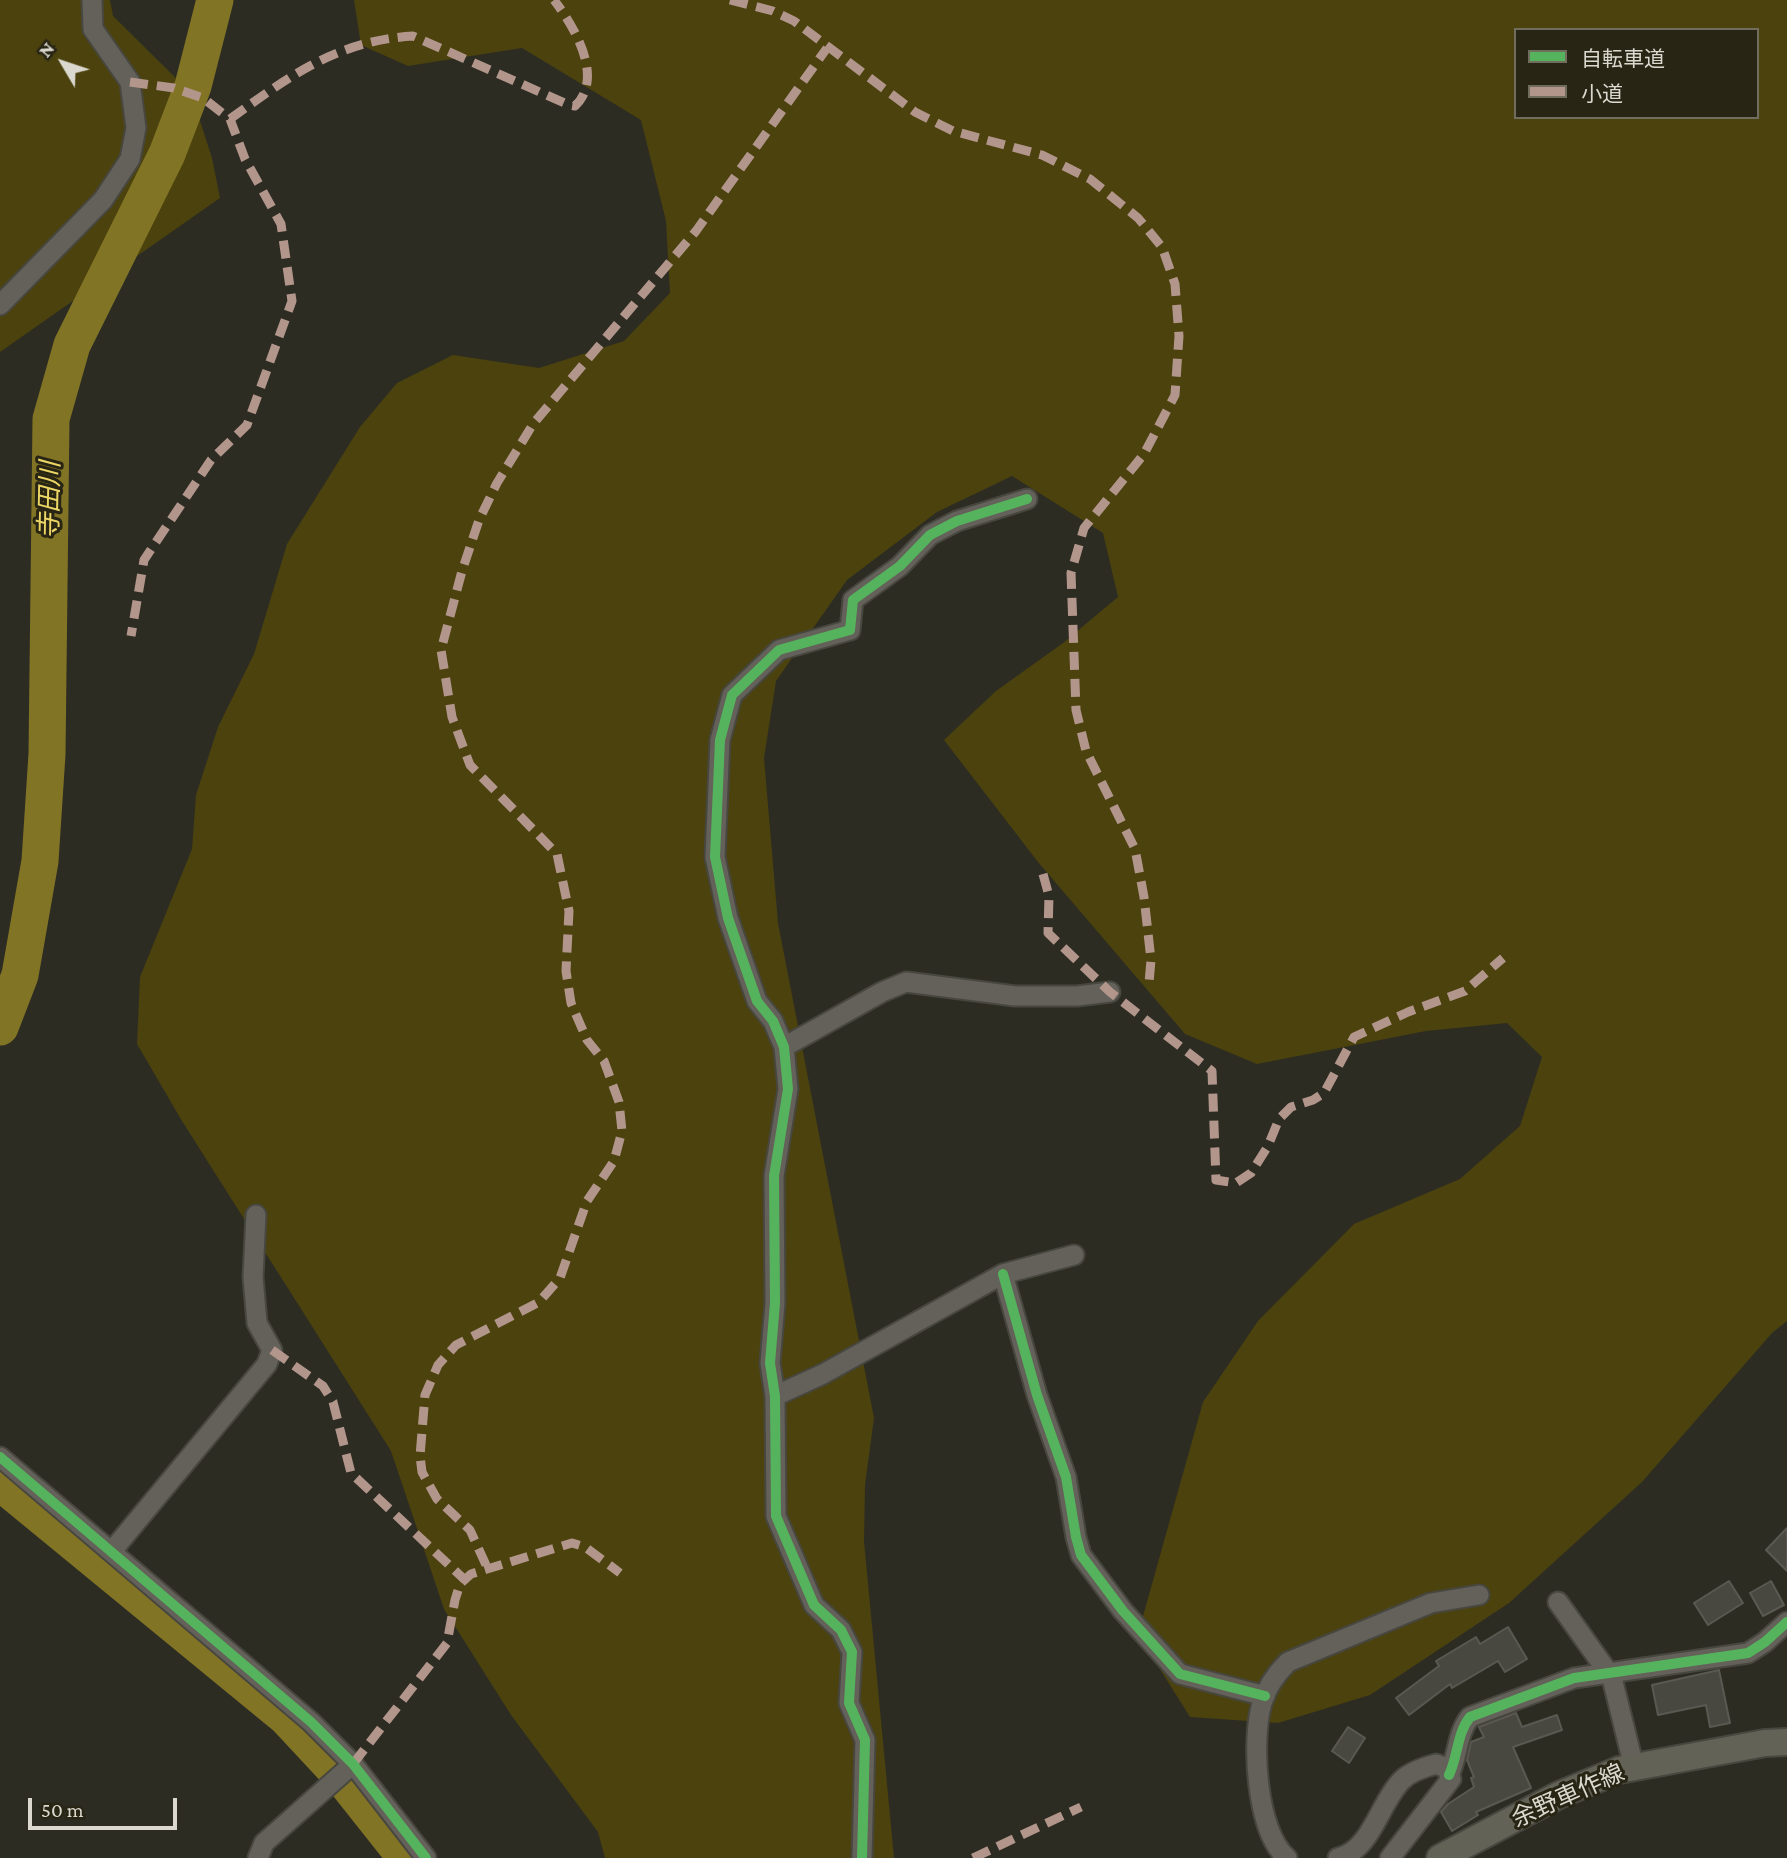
<!DOCTYPE html>
<meta charset="utf-8">
<style>
body{margin:0}
#map{position:relative;width:1787px;height:1858px;overflow:hidden;background:#2d2c23;font-family:"Crimson Pro","Noto Sans JP",serif}
canvas{display:block}
.legend{position:absolute;left:1514px;top:28px;width:245px;height:91px;box-sizing:border-box;background:#282514;border:2px solid #706d5f;margin:0;padding:9px 12px;list-style:none;font-size:21px;color:#dbd9cf}
.legend li{display:flex;align-items:center;gap:14px;height:35px}
.legend b{width:35px;border:2px solid #706d5f}
.north{position:absolute;left:28px;top:28px;width:70px;height:70px;-webkit-text-stroke:5px #282514;paint-order:stroke;rotate:309deg;font-size:19px;font-weight:700;line-height:28px;text-align:center;color:#dbd9cf}
.north::after{content:'';display:block;margin:auto;width:24px;height:32px;background:#dbd9cf;clip-path:polygon(50% 0,100% 100%,50% 72%,0 100%)}
.scale{position:absolute;left:28px;top:1798px;width:149px;height:32px;box-sizing:border-box;border:4px solid #dbd9cf;border-top:0;padding-left:9px;font-size:21px;line-height:24px;white-space:nowrap;color:#dbd9cf;-webkit-text-stroke:5px #282514;paint-order:stroke}
</style>
<div id="map">
<canvas width="1787" height="1858"></canvas>
<ul class="legend">
<li><b style="height:9px;background:#56b35d"></b>自転車道</li>
<li><b style="height:9px;background:#b2968c"></b>小道</li>
</ul>
<div class="north">N</div>
<div class="scale">50 m</div>
</div>
<script>
const c = document.querySelector('canvas').getContext('2d');
c.lineJoin = 'round';
function fillPath(path, color) {
  c.fillStyle = color;
  c.fill(path, 'evenodd');
}
function strokePath(path, color, width, dash) {
  c.strokeStyle = color;
  c.lineWidth = width;
  c.lineCap = dash ? 'butt' : 'round';
  c.setLineDash(dash || []);
  c.stroke(path);
}
function write(font, color, halo, rows, align = 'center') {
  c.font = font + ' "Crimson Pro","Noto Sans JP",serif';
  c.lineWidth = 6;
  c.setLineDash([]);
  c.textBaseline = 'middle';
  c.strokeStyle = halo;
  c.fillStyle = color;
  for (const [text, x, y, turn = 0] of rows) {
    c.save();
    c.translate(x, y);
    c.rotate((+turn || 0) * Math.PI / 180);
    c.textAlign = isNaN(turn) ? turn : align;
    if (halo) c.strokeText(text, 0, 0);
    c.fillText(text, 0, 0);
    c.restore();
  }
}
fillPath(new Path2D(`
 M0 0H110L113 16 191 93 212 158 220 198 0 352Z
 M354 0H1787V1321L1772 1333 1642 1482 1509 1603 1370 1695 1278 1723 1190 1717 1138 1634 1203 1402 1258 1321 1354 1224 1460 1179 1520 1126 1542 1057 1507 1023 1426 1031 1257 1064 1185 1034 1038 862 944 740 996 691 1063 643 1118 597 1103 533 1012 476 937 512 847 580 776 681 764 758 778 923 874 1418 865 1485 864 1541 894 1858H605L598 1832 511 1715 444 1609 391 1451 182 1121 137 1044 140 977 192 849 196 795 218 727 254 654 287 544 360 427 397 383 453 355 539 368 624 341 670 293 666 221 641 120 522 48 408 66 361 45ZM1516 30H1757V117H1516Z`), '#4b420d');
strokePath(new Path2D(`
 M0 1027 20 975 40 861 47 754 51 419 72 345 167 154 193 86 215 0
 M0 1482 286 1717 341 1776 406 1858`), '#827425', 37);
const building = new Path2D(`
 M1787 1528V1571L1766 1550Z
 M1729 1581 1743 1603 1708 1625 1694 1603Z
 M1771 1581 1784 1605 1763 1616 1750 1593Z
 M1508 1627 1527 1659 1505 1672 1498 1661 1452 1688 1450 1684 1409 1715 1396 1698 1439 1666 1436 1661 1476 1637 1480 1644Z
 M1719 1670 1730 1723 1710 1727 1706 1705 1658 1715 1652 1685Z
 M1516 1713 1522 1727 1557 1715 1562 1730 1513 1747 1531 1788 1476 1812 1478 1815 1452 1831 1441 1812 1448 1804 1474 1787 1471 1778 1474 1777 1467 1760 1471 1742 1484 1737 1479 1727Z
 M1348 1727 1365 1738 1349 1763 1332 1751Z`);
fillPath(building, '#484740');
strokePath(building, '#5a5951', 2);
const street = new Path2D(`
 M0 305 103 200 130 159 136 128 130 82 93 29 92 0
 M784 1047 882 992 906 982 1015 996H1077L1110 992
 M1003 1274 1037 1395 1066 1477 1076 1537 1081 1555 1123 1611 1180 1674 1265 1696
 M775 1396 823 1374 1003 1274 1074 1255
 M0 1457 311 1722 353 1764 426 1858
 M112 1551 267 1364 272 1350 257 1323 253 1277 256 1215
 M1558 1602 1612 1678 1634 1767
 M1449 1775C1458 1756 1457 1733 1470 1717L1574 1678 1748 1653 1765 1642 1787 1622
 M258 1858 264 1843 353 1764
 M862 1858 865 1740 849 1703 852 1652 841 1630 814 1605 776 1516 775 1396 770 1363 775 1303 774 1176 788 1089 784 1047 773 1021 757 1001 728 918 715 857 720 740 732 695 779 650 850 630 853 600 900 566 930 535 957 521 1027 499
 M1287 1858C1256 1832 1251 1740 1262 1703 1267 1686 1276 1674 1288 1662L1431 1603 1479 1595
 M1338 1858C1372 1850 1379 1803 1402 1780 1410 1772 1425 1767 1436 1764L1447 1768 1451 1779 1390 1858`);
const secondary = new Path2D(`
 M1440 1858 1559 1795 1619 1770 1765 1743 1787 1742`);
strokePath(street, '#48473f', 23);
strokePath(secondary, '#48473f', 30);
strokePath(street, '#636159', 19);
strokePath(secondary, '#636257', 26);
strokePath(new Path2D(`
 M730 0 773 11 794 21 915 112 953 131 1042 155 1090 179 1138 218 1162 247 1175 284 1179 336 1175 395 1144 454 1084 528 1071 573 1076 710 1086 751 1135 849 1144 897 1151 960 1149 983
 M130 82 174 88 203 98 230 119 245 159 281 224 292 301 247 425 211 460 144 560 131 636
 M230 119C290 76 336 41 413 36L569 105 575 106C605 78 574 26 554 0
 M1043 874 1049 896 1048 933 1110 992 1212 1071 1216 1180 1236 1183 1251 1173 1268 1146 1279 1119 1291 1107 1313 1100 1324 1093 1354 1037 1408 1012 1465 991 1503 958
 M272 1350 323 1386 333 1402 351 1473 465 1580
 M486 1565 470 1530 437 1499 422 1472 420 1456 425 1395 438 1365 456 1345 539 1302 560 1278 587 1201 614 1161 622 1131 619 1102 604 1061 587 1040 571 1003 566 971 569 911 557 854 470 765 452 717 441 650 462 571 479 520 497 483 533 424 696 231 827 48
 M353 1764 447 1643 455 1600 460 1584 471 1574 572 1543 585 1547 620 1573
 M973 1858 1081 1807`), '#b2968c', 9, [18, 9]);
strokePath(new Path2D(`
 M1003 1274 1037 1395 1066 1477 1076 1537 1081 1555 1123 1611 1180 1674 1265 1696
 M0 1457 311 1722 353 1764 426 1858
 M1449 1775C1458 1756 1457 1733 1470 1717L1574 1678 1748 1653 1765 1642 1787 1622
 M862 1858 865 1740 849 1703 852 1652 841 1630 814 1605 776 1516 775 1396 770 1363 775 1303 774 1176 788 1089 784 1047 773 1021 757 1001 728 918 715 857 720 740 732 695 779 650 850 630 853 600 900 566 930 535 957 521 1027 499`), '#56b35d', 10);
write('24px', '#dbd9cf', '#282514', [
 ["余野車作線",1568,1796,-24]
]);
write('italic 26px', '#ecd665', '#282514', [
 ["寺田川",50,500,-89]
]);
</script>
